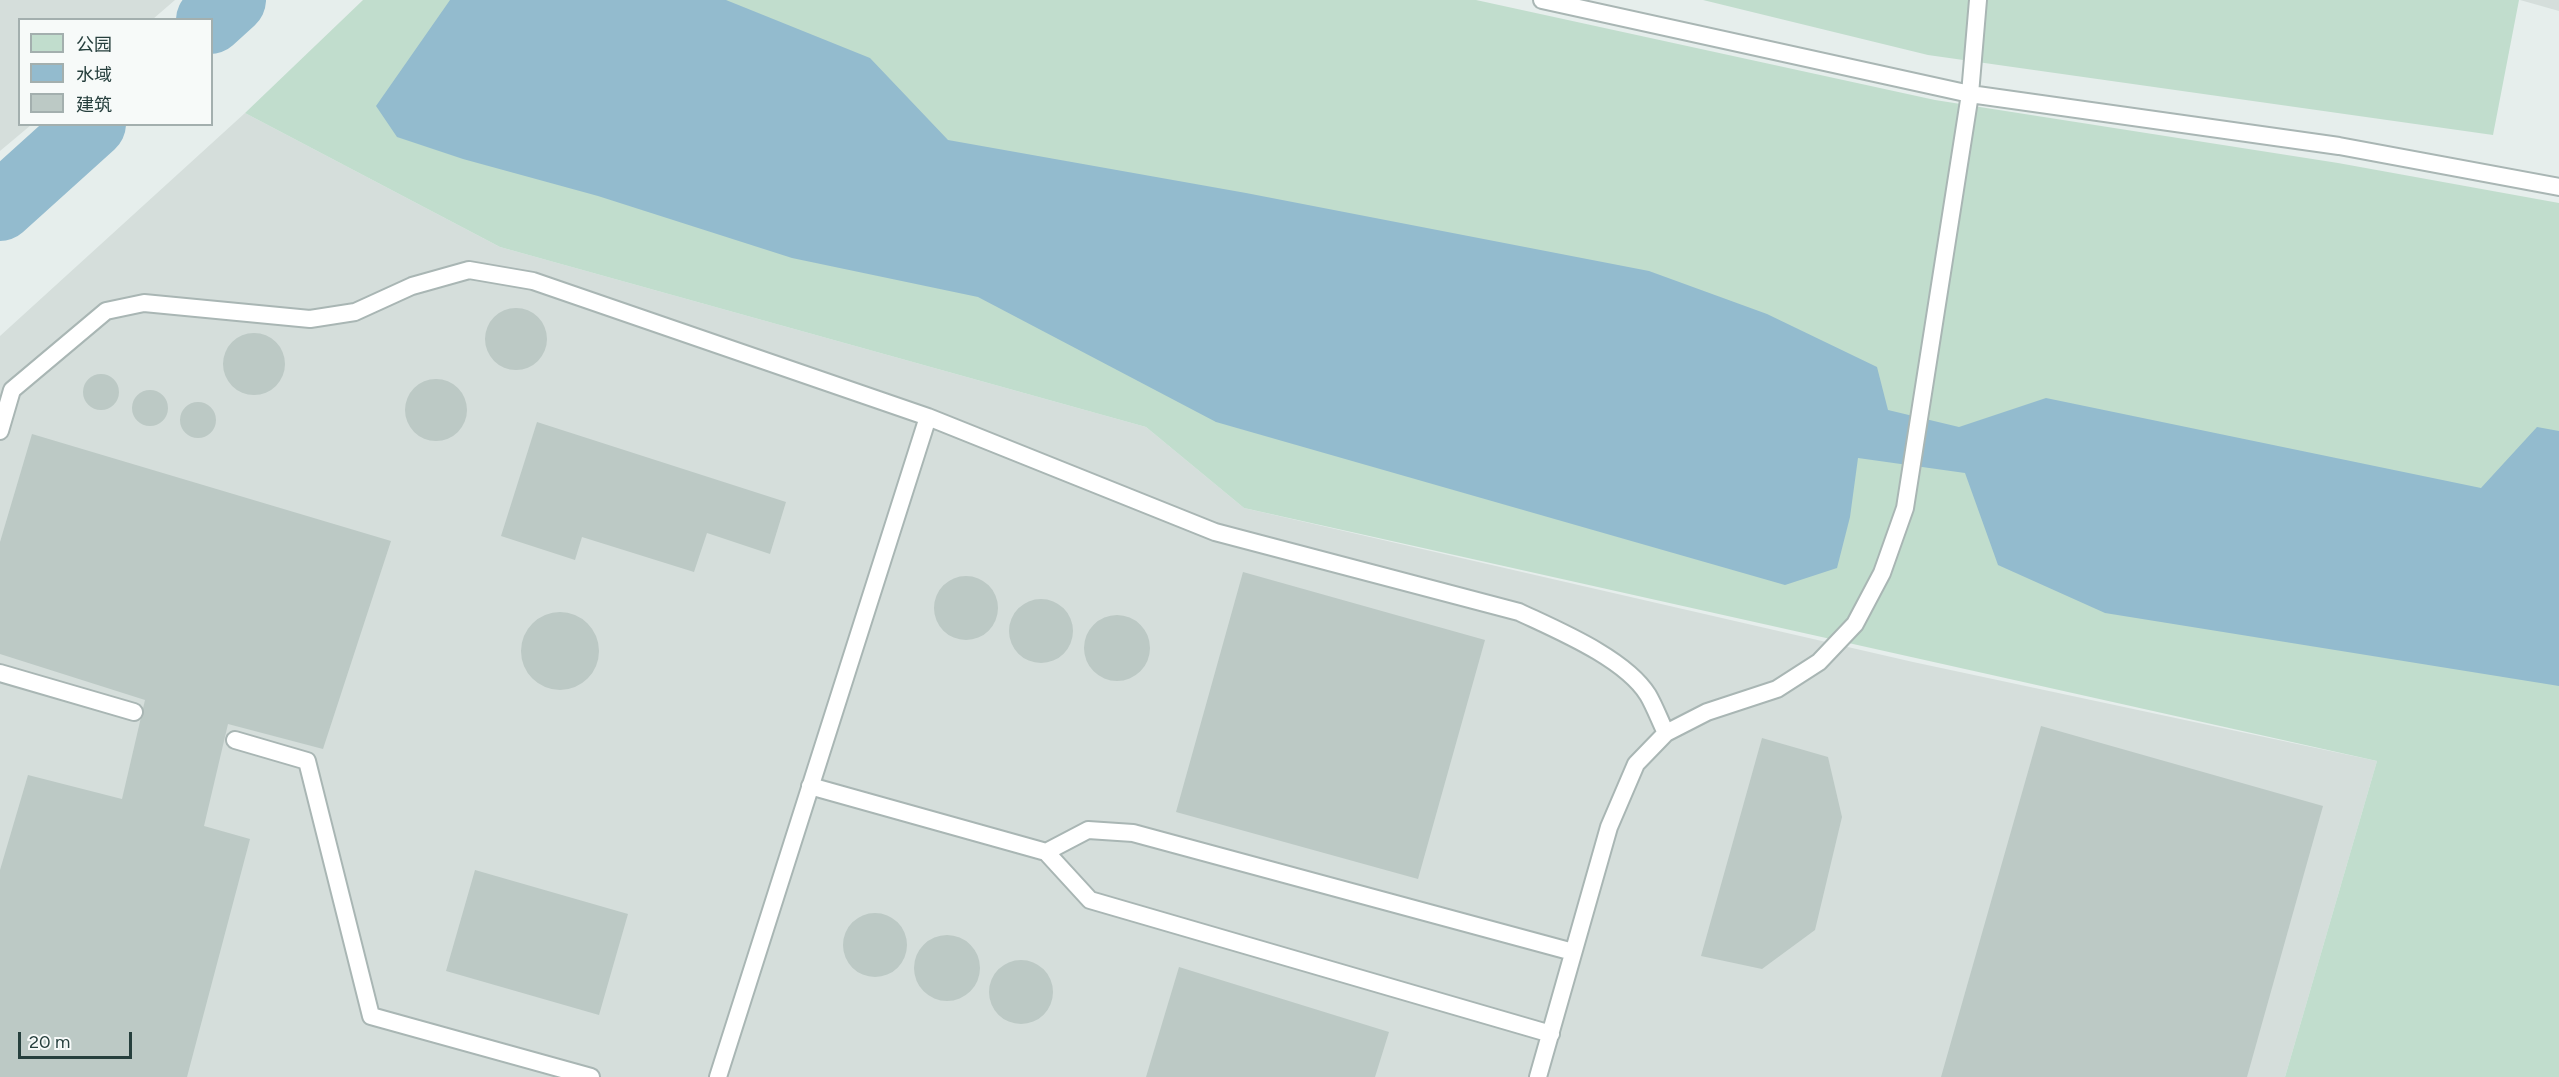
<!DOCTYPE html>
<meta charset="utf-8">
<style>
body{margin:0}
#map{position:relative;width:2559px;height:1077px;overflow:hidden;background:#e6eeec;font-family:Figtree,"Noto Sans SC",sans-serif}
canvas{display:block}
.legend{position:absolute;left:18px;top:18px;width:195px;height:108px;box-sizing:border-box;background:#f7faf9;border:2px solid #a3afae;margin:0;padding:8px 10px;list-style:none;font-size:18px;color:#263f3d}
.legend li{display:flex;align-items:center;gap:12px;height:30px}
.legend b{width:30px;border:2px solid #a3afae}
.scale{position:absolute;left:18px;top:1032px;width:114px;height:27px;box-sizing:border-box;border:3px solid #263f3d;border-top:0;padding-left:8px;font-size:18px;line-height:21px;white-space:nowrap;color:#263f3d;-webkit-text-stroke:4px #f7faf9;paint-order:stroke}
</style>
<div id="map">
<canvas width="2559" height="1077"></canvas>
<ul class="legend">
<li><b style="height:16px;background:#c1ddcd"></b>公园</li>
<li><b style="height:16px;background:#93bbce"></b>水域</li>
<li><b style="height:16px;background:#bcc9c5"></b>建筑</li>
</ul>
<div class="scale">20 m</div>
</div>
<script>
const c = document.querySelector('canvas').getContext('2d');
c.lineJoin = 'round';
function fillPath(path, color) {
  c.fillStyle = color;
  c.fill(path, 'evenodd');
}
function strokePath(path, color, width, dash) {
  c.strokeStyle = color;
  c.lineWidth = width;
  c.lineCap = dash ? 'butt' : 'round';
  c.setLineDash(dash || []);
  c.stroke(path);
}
fillPath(new Path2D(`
 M0 0H175L153 19 20 20V124L31 125 0 151Z
 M2520 0H2559V11Z
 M245 113 500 247 1146 427 1244 508 1913 662 2377 761 2285 1077H0V336Z`), '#d5dedb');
fillPath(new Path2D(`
 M363 0H1476L1935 100 2338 163 2559 203V1077H2285L2377 761 1244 508 1146 427 500 247 245 113Z
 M1703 0H2519L2493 135 1928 55Z`), '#c1ddcd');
fillPath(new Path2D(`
 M450 0H726L870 58 948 140 1246 193 1649 271 1767 314 1877 367 1888 410 1959 427 2046 398 2481 488 2537 427 2559 431V686L2105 613 1998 565 1965 473 1858 458 1850 517 1837 568 1785 585 1216 422 978 297 792 258 598 196 463 159 397 137 376 106Z`), '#93bbce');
strokePath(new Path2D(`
 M210 20 232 0
 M0 207 92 124`), '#93bbce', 68);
fillPath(new Path2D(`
 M485 339a31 31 0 1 1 62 0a31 31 0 1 1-62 0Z
 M223 364a31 31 0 1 1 62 0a31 31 0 1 1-62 0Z
 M83 392a18 18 0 1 1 36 0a18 18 0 1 1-36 0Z
 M405 410a31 31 0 1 1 62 0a31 31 0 1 1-62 0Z
 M132 408a18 18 0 1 1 36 0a18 18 0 1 1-36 0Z
 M180 420a18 18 0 1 1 36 0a18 18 0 1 1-36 0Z
 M537 422 786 502 770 554 707 533 694 572 582 537 575 560 501 536Z
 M32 434 391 541 323 749 228 724 204 826 250 839 187 1077H0V870L28 775 122 799 145 700 0 654V542Z
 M1243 572 1485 640 1418 879 1176 812Z
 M934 608a32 32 0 1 1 64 0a32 32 0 1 1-64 0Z
 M1009 631a32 32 0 1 1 64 0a32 32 0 1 1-64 0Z
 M521 651a39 39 0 1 1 78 0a39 39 0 1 1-78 0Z
 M1084 648a33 33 0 1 1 66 0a33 33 0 1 1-66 0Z
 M2041 726 2323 806 2247 1077H1941Z
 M1762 738 1828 757 1842 817 1815 930 1762 969 1701 956Z
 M475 870 628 914 599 1015 446 971Z
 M843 945a32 32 0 1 1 64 0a32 32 0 1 1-64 0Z
 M914 968a33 33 0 1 1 66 0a33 33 0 1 1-66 0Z
 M989 992a32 32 0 1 1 64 0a32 32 0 1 1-64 0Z
 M1179 967 1389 1032 1375 1077H1146Z`), '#bcc9c5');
const lane = new Path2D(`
 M1542 0 1970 94 2339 146 2559 187
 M0 431 12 390 106 311 144 303 310 319 355 312 412 286 469 270 533 281 928 417 1215 532 1519 612C1557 630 1625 658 1648 695 1655 707 1660 721 1666 733
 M0 673 134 712
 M235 740 307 761 371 1016 591 1077
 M810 786 1046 852
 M1551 1034 1090 900 1046 852 1088 830 1133 833 1573 952
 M718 1077 928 417
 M1538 1077 1609 827 1636 764 1666 733 1707 712 1777 689 1819 662 1855 624 1882 573 1905 508 1970 94 1978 0`);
strokePath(lane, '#a9b6b4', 20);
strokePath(lane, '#fff', 16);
</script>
